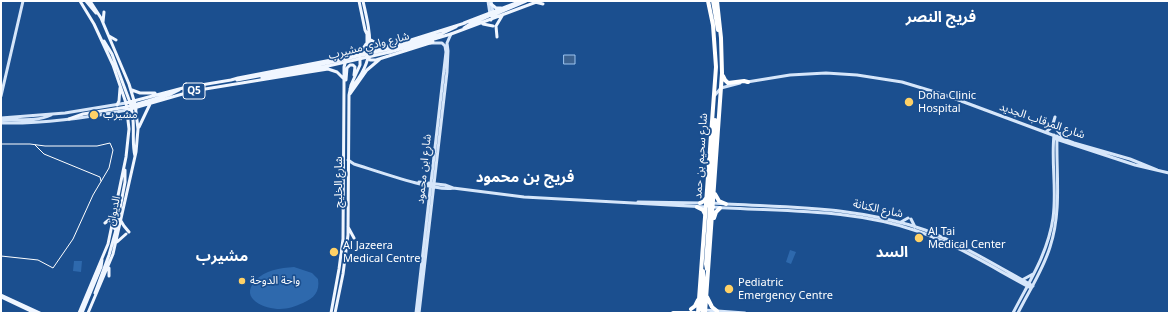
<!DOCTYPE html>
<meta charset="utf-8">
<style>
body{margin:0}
#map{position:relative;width:1170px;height:314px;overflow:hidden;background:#1b4f8f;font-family:"Noto Sans",sans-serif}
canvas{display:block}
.frame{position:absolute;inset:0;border:2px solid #fff;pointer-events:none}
</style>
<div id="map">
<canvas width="1170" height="314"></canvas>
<div class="frame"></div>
</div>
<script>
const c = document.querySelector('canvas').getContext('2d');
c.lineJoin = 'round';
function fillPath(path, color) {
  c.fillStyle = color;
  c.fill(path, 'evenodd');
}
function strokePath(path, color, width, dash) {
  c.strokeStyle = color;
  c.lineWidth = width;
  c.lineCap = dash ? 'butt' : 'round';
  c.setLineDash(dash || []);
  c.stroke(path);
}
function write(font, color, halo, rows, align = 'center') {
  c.font = font + ' "Noto Sans","Noto Sans Arabic",sans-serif';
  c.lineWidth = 3.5;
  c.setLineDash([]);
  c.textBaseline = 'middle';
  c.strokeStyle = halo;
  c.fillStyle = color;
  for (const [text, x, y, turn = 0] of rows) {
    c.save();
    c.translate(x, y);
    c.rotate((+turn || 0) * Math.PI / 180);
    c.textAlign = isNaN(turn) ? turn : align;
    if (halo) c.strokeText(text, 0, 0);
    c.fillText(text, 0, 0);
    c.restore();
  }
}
fillPath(new Path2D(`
 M790 250 796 252 791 264 786 262Z
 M74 261H82L81 272 73 271Z
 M294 267 312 273 318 279C320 292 314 298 303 303 296 306 288 309 280 309 265 309 239 299 255 281 265 270 280 268 294 267Z`), '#2e69ad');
const water = new Path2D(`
 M564 55H575V64H564Z`);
fillPath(water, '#3c6290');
strokePath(water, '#9cc4f0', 1);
strokePath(new Path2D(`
 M488 1 490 14
 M491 1 493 13
 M747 82 790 75 826 73 857 75 902 82 945 95 1074 143 1130 159 1157 170
 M715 95 721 88 740 83
 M1 96 23 1
 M1 118 65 113 126 103
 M1 120C17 119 37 122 51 115
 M1 123C44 124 86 118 127 110
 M1057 130 1064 138
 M1046 132 1052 127 1055 117
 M1056 139 1135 165 1169 173
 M348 160 354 164C374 170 435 192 453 188L524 197 706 207
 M419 182 445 185 453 188
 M638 202 702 203
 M712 203C783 208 856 205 925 230 963 245 997 266 1033 286
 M712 207C782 212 849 208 917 231 958 245 993 268 1031 288
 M911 219 915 227
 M901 222 908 218
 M1022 280 1033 274
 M704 310 745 313
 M416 313 446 52 445 46 442 43H430
 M419 313 447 72 448 51 447 43 451 34
 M1013 313C1029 282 1048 253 1053 218 1057 190 1051 163 1054 135
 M1018 313C1029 291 1043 270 1050 247 1062 210 1056 174 1057 136`), '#d6e6fa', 3);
strokePath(new Path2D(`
 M86 1 96 13
 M359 1 365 30 367 34V55L370 60H376L433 42
 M535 2 543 4
 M491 4 496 8H501
 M491 20 493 15 526 1
 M103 22 104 12
 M464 23 521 1
 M483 24 493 26
 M464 28 470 24 491 15
 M109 36 116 40
 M497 37 496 26 502 16
 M371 40 377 44 385 47
 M104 41 112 54 131 105 136 109
 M389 49 441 34 456 27
 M390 52 451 34 539 1
 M359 54 411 40 465 23
 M355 56 362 50 366 44
 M262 78 328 66
 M231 80 238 78 352 56
 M237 80 327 63
 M346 80 347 68 350 65H353L355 67 354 75
 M350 89C377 60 371 36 363 1
 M132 90 140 93H155
 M350 94 367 70 380 59
 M126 103 183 88 231 80
 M117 105 119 101 120 88
 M134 105 171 94 179 90
 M131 108C136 124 131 140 135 156
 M127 110 193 91 309 72 328 69 337 72 343 78
 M69 119 83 114 127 107 133 104
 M139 127 150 104
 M121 221 124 226 129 232
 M105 223 110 219 114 213
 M348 227 354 238
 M116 229 125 182V170
 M117 242 126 234
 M109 276V268
 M95 293 109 255 116 230 112 226
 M1 295 40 313
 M1 297 35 313
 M79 313 108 244 126 157 129 129 126 103 113 65 94 24 80 1
 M82 313 101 267 102 260
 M88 313 113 254 136 152 138 129 135 104 129 84 101 18 90 1
 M331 313 339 269 343 239 344 86V67L346 60
 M335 313 343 274 348 235 349 95 351 85 360 65V58`), '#f0f6ff', 3);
strokePath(new Path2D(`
 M713 1 718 30
 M723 76 725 80 728 83 744 81 748 82
 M715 194 719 201 726 204
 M700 203 704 201 707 197
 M697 207 703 210 705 214
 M713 207 710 204 715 128V120
 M714 218 716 212 720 208
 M707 269 706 264 710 207 708 204
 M707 297 712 307 717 311
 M691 309 695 306 698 300
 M673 313H695
 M698 313 716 67 713 25 708 1
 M703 313 702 310 704 283 703 271
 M705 313 722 73 721 38 717 1`), '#fff', 4);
strokePath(new Path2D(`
 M1 144H30L45 146H97L110 143 113 150 109 168 93 195 73 239 53 268 38 260 1 256
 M35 145 44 154 100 177 101 181`), '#fff', 1);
strokePath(new Path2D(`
 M327 63 389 49
 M328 66 390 52`), '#f0f6ff', 3);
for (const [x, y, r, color] of [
 [909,102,5,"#ffd166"],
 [94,115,5,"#ffd166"],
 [919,238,5,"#ffd166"],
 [334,252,5,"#ffd166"],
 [242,281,4,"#ffd166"],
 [729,289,5,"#ffd166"]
]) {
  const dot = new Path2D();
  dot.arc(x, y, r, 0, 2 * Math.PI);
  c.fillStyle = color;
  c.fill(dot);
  strokePath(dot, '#1b4f8f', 1.5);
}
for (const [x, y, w] of [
 [194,91,22]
]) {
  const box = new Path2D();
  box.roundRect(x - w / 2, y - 8, w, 16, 3);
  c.fillStyle = '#1b4f8f';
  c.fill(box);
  strokePath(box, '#fff', 1);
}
write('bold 10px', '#fff', null, [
 ["Q5",194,91]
]);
write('11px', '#fff', '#1b4f8f', [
 ["شارع وادي مشيرب",369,46,-14],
 ["شارع المرقاب الجديد",1042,121,19],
 ["شارع سحيم بن حمد",701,156,-86],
 ["شارع ابن محمود",424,169,-84],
 ["شارع الخليج",339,182,-90],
 ["شارع الكنانة",878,209,12],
 ["الديوان",114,211,-78]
]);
write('11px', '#fff', '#1b4f8f', [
 ["Doha Clinic",918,96],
 ["Hospital",918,109],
 ["مشيرب",103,115],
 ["Al Tai",928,232],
 ["Medical Center",928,245],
 ["Al Jazeera",343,246],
 ["Medical Centre",343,259],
 ["واحة الدوحة",250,281],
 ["Pediatric",738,283],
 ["Emergency Centre",738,296]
], 'left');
write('bold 15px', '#fff', '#1b4f8f', [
 ["فريج النصر",941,18],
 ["فريج بن محمود",525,178],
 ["السد",892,253],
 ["مشيرب",222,257]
]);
</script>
